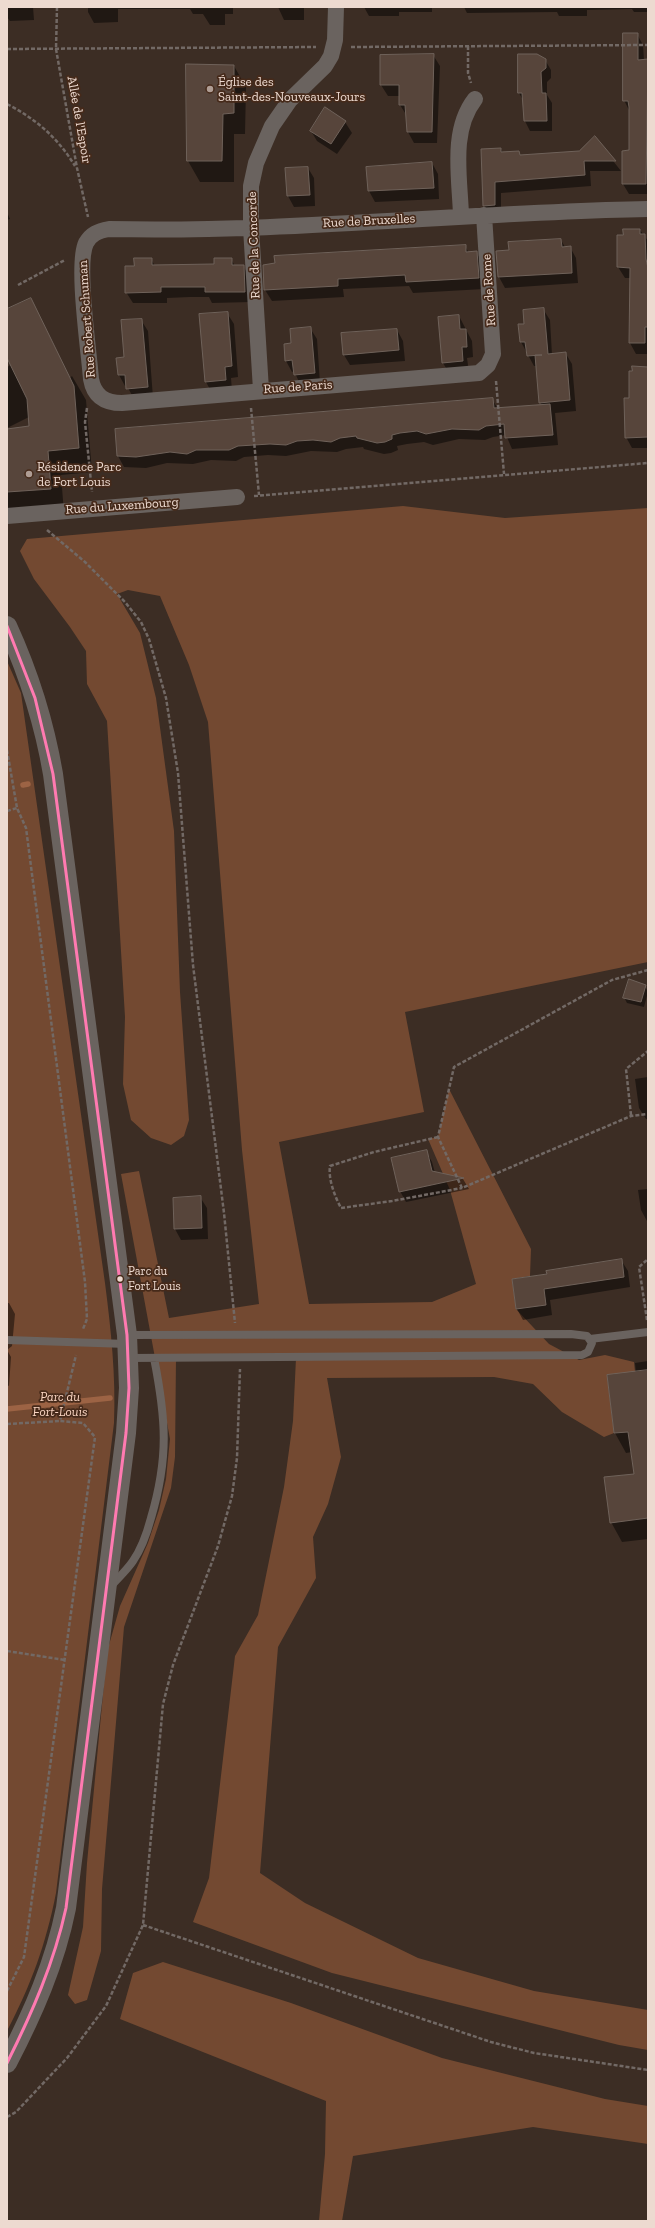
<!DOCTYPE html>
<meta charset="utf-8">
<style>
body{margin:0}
#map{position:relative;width:655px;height:2228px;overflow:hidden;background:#3c2d24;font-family:"Zilla Slab",serif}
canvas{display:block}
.frame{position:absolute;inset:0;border:8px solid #eddad0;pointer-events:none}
</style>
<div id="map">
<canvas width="655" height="2228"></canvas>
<div class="frame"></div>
</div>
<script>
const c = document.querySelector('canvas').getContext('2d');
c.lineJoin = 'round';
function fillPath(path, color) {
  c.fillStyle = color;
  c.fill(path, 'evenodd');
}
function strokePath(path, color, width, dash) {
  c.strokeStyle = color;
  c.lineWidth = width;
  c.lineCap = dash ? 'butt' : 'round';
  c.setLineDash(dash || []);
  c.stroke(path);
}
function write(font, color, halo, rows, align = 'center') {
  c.font = font + ' "Zilla Slab",serif';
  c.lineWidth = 3.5;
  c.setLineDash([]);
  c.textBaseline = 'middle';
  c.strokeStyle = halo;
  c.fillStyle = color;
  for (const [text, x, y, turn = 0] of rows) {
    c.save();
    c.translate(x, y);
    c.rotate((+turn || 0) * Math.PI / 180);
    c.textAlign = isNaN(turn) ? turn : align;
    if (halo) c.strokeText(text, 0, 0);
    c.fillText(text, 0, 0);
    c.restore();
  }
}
fillPath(new Path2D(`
 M403 506 505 518 648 508V962L405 1012 424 1112 279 1142 309 1304 432 1302 476 1284 450 1190 428 1139 438 1137 449 1089 531 1249 530 1276 512 1279 516 1309 549 1344 579 1360 605 1355 634 1362 635 1372 607 1375 614 1433 604 1437 562 1412 533 1384 494 1377 327 1378 341 1457 328 1504 313 1537 316 1578 278 1647 260 1873 305 1903 418 1958 534 1991 648 2010V2050L619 2045 332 1973 193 1922 209 1878 235 1656 258 1615 284 1487 293 1421 296 1358H176L175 1457 171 1488 124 1627 102 1889 101 1951 87 2000 75 2004 68 1995 83 1927 87 1863 107 1652 120 1606 148 1543 159 1510 166 1479 170 1439 121 1174 139 1171 169 1318 259 1304 242 1150 208 722 189 665 160 596 128 590 117 594 140 633 156 698 174 831 180 992 189 1120 184 1136 171 1145 151 1138 131 1120 123 1084 125 1017 107 721 87 684 86 651 70 627 34 579 20 551 27 539Z
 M7 661 21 693 105 1283C111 1330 116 1376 114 1423L56 1893C46 1944 31 1985 7 2031Z
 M163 1962 291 2003 442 2058 605 2099 648 2106V2144L533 2127 353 2156 342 2221H319L325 2154 326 2101 120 2019 133 1973Z`), '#734931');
fillPath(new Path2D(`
 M7 7H33L34 20 10 21 7 17Z
 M88 7H246H233V14H225V25H210L203 14H193L190 9H118V22L94 23 88 12Z
 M278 7H304V20H284Z
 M364 7H432V12H399V16H369Z
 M464 7H648V12H634L632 9 587 10V16H559L557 12 467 13Z
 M637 34 643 45 644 60H648V194H629L623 184 630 151V112L624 100Z
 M433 55 440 66 437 143H414L408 132 407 116 400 105V96H388L381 85Z
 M545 60 551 70V78L547 82V95L552 103V131H530L525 121 523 100 519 93Z
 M234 66 246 87 245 134H234V182H200L188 161Z
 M345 122 352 133 337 154 317 141 311 131Z
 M595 138 621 171H590L591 186 501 193V216H490L484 205 501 149 503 153 519 152 521 156 579 152Z
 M432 163 438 174 439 199 375 202 369 191 367 168Z
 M308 168 314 178 315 206 294 207 288 196 286 169Z
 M7 212 10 219 7 220Z
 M640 230 648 241V354H636L630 343 631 278H625L618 267V236Z
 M561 240 565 247H570L576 258 578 283 505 288 499 277Z
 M465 246 469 253 476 252 483 263 484 289 413 293 409 286 343 289 344 297 272 301 265 290 264 266Z
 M151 259 155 266 215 265 231 259 235 266H243L250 277 251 302 212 303 209 297H190L167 298V303H133L126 292 135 267Z
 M30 299 70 378 72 376 86 400 92 472 61 475 64 513 7 517V434L30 426 29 417 7 428V367L11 365 7 356V310Z
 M543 309 550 320 552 355 566 354 572 364 576 411 555 413 558 445 512 449 506 435 493 437 485 440 459 439 433 445 424 442 407 444 397 446 398 450 391 453 384 454 364 449 363 447 346 449 337 452 311 451 286 456 268 455 244 457 236 461 211 460 193 464 167 463 146 468 124 467 118 456 492 399 498 409 541 405 537 366H534L521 342 519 325H525Z
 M227 313 234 324 238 377 231 378 232 391 212 393 206 382Z
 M459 316 472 341 473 357 467 358 469 372 449 373 443 363Z
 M141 320 148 331 153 398 134 399 127 386H125L119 375 117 359 125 358Z
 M310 328 317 339 320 384 301 386 294 371 292 372 286 361 292 344Z
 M397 330 403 341 405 361 350 365 344 355Z
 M648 368V448H632L626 437 630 400Z
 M645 986 648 992 644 1007 627 1003 624 997Z
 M648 1077V1119H646L639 1108 635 1079Z
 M426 1151 432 1162 435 1173 463 1179 469 1189 406 1202 400 1191Z
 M648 1189V1221H647L641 1210 638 1190Z
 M200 1197 207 1208 208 1239 181 1240 175 1229 174 1199Z
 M621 1260 628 1271 630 1287 550 1300 552 1315 523 1320 517 1309 513 1280Z
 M7 1303H9L15 1314 12 1346 7 1350 11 1357 9 1386 7 1385Z
 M648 1361V1539L622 1542 611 1522 635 1475 632 1452 626 1453 615 1433 608 1376 636 1372 635 1363Z`), '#0007');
strokePath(new Path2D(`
 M23 785 28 784
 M7 1409 110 1398`), '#9c6344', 5.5);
const building = new Path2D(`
 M623 33H638V60L648 59 646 184H622V151L629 150V107L628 101H623Z
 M434 54 432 132H407L405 105H399V85H380V55Z
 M518 54H537L546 59V68L541 72 542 93H546L547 121H524L522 93H518Z
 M186 64 234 65V113L223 114 222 161H187Z
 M325 107 346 121 331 144 310 131Z
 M595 136 616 161H584L585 175 495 182V205L483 206 481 149 501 148V152L519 151 520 155 579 151Z
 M432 162 434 188 368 191 366 167Z
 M308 167 310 195 287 196 285 168Z
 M623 229H640V234H645L646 259 648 268V327H645V343H629L630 268 617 267V235H623Z
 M561 239 562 247 571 246 572 273 498 277 496 251 509 250 508 242Z
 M466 245V252L477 251 479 278 406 282 405 275 338 279V286L264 290 263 265 275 263 274 256Z
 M134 258H152V265L214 264V258H232V265H244L245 292H205V287H161V292L125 293V266H134Z
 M31 298 74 386 79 448 48 451 51 489 7 492V429L29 426 27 399 7 358V309Z
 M544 308 548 354 566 352 570 400 539 403 535 355H542L527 356 525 342H520L518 324H524L523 310Z
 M228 312 232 366 225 367 226 380 205 382 199 314Z
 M459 315 460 329H466L467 347H462L463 361 442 363 438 317Z
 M142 319 148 387 126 389 125 375H118L116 358 124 357 121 320Z
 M311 327 315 373 294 375 292 360 285 361 284 344 291 343 290 329Z
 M397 329 399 350 343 355 341 333Z
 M632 366 648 367V437L625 438 624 398H629V371H632Z
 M493 398 494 408 550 404 553 435 505 438 504 424 486 426 479 430 452 429 426 434 417 431 400 433 392 435V439L385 442 377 443 357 438 356 436 340 438 331 442 313 440 297 441 286 445 270 444 238 446 229 450H196L187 454 170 452 136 457 117 456 115 429Z
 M629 979 646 985 641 1002 623 998Z
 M427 1150 432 1171 464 1178 399 1192 391 1158Z
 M201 1196 202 1228 174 1229 173 1198Z
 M622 1259 624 1277 544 1289 546 1305 516 1309 512 1279 547 1274 546 1271Z
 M648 1370V1518L610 1523 604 1477 634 1474 628 1432 614 1433 607 1375Z`);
fillPath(building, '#57453b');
strokePath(building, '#6f625a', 1);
strokePath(new Path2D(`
 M57 7 56 49 77 168 88 217
 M468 46V73L471 83
 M351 47 648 45
 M7 49 316 47
 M7 104C36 119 58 138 75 166
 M18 285 65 260
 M496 381 504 474
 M87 408 85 422 92 492
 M251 408 259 495
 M254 496 648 463
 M47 530 85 562 125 602 141 622 149 639 166 698 178 773 193 965 224 1213 235 1323
 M7 750 17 808 26 828 85 1282 87 1319 83 1329
 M7 811 17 808
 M648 970 612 980 454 1067 438 1137 462 1188 631 1116 648 1114
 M631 1115 626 1069 648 1051
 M438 1137 374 1152 330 1166C328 1179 335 1197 341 1208L392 1201 462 1188
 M647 1320 639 1267 648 1259
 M7 1424 60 1421
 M7 1651 65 1660
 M143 1925 491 2042 534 2053 648 2070
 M7 1991 24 1957 95 1437 83 1423 60 1421 76 1355
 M7 2117 16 2112 67 2058 106 2006 143 1925 163 1704 173 1665 218 1546 232 1496 237 1458 240 1369`), '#726965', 2.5, [4, 2]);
strokePath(new Path2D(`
 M127 1335 571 1334 587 1336 592 1343 588 1352 582 1355 129 1358
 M590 1339 648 1332
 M7 1340 127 1344
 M111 1586C118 1578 127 1570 133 1561 142 1548 147 1533 151 1518 169 1457 166 1419 154 1358`), '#6a635f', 8);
strokePath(new Path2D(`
 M484 215 493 354 488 365 479 373 122 403C105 403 94 396 91 379 89 351 76 264 86 243 91 234 98 231 109 229 289 233 468 212 648 209
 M461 216C460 178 450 131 475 99
 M261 390 251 228V186L256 163 272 126 290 100 325 66 331 56 335 40 336 7
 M7 516 237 497`), '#6a635f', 16);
strokePath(new Path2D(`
 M7 626C29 674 44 722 53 774L127 1335 129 1388 126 1433 66 1908C55 1963 33 2013 7 2063`), '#6a635f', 20);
strokePath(new Path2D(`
 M7 626 35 698 53 774 127 1335 129 1388 126 1433 66 1908C54 1963 32 2013 7 2063`), '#ff7ab1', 3);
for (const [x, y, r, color] of [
 [210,89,4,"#af9d94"],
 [29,474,4,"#af9d94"],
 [120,1279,3.5,"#eddad0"]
]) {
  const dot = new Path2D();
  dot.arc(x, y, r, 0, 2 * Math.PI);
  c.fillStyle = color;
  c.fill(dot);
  strokePath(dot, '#462a1a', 1.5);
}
write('12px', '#eddad0', '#462a1a', [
 ["Parc du",128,1272],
 ["Fort Louis",128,1287]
], 'left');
write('13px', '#eddad0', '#462a1a', [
 ["Église des",218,82],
 ["Saint-des-Nouveaux-Jours",218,97],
 ["Résidence Parc",37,467],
 ["de Fort Louis",37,482]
], 'left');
write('13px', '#eddad0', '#462a1a', [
 ["Allée de l'Espoir",79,120,80],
 ["Rue de Bruxelles",369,221,-3],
 ["Rue de la Concorde",254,245,-92],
 ["Rue de Rome",489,290,-94],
 ["Rue Robert Schuman",87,319,-94],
 ["Rue de Paris",298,387,-4],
 ["Rue du Luxembourg",122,506,-4]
]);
write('italic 13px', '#fbd6c3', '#462a1a', [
 ["Parc du",60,1397],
 ["Fort-Louis",60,1412]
]);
</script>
